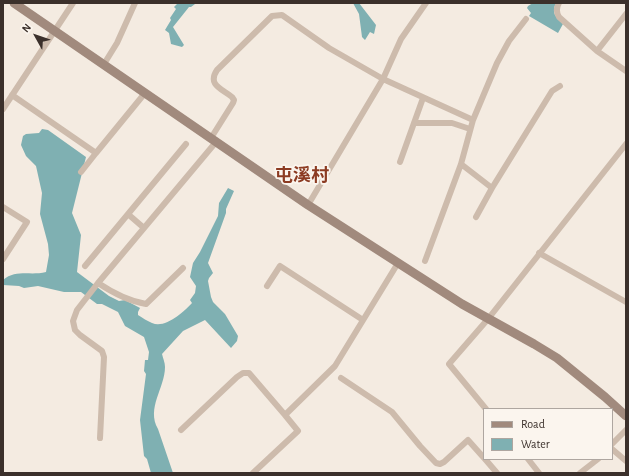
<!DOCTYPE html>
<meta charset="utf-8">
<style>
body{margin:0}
#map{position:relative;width:629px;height:476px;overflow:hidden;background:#f4ebe1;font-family:"Alegreya Sans",sans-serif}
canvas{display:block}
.frame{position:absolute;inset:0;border:4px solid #3b302b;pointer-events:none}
.legend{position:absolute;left:483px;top:408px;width:130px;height:52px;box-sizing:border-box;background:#fbf5ee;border:1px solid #aea6a0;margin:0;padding:5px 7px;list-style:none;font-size:12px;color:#3b302b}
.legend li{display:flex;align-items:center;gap:8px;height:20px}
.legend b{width:20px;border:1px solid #aea6a0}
.north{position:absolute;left:16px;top:16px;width:40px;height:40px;-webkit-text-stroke:3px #fbf5ee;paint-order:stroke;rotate:310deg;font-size:11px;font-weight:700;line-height:16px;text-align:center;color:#3b302b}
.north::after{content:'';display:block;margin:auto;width:14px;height:18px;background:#3b302b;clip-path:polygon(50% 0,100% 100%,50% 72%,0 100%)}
</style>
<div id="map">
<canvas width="629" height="476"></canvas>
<div class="frame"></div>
<ul class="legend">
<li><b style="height:5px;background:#a18a7d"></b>Road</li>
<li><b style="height:11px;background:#7fb0b2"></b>Water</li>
</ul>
<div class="north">N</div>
</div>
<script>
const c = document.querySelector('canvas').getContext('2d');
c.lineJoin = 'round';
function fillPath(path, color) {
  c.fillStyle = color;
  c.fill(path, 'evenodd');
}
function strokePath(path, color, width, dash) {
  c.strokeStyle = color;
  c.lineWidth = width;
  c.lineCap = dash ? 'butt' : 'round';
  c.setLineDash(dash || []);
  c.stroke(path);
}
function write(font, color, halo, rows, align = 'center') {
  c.font = font + ' "Alegreya Sans","Noto Sans SC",sans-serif';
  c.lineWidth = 3.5;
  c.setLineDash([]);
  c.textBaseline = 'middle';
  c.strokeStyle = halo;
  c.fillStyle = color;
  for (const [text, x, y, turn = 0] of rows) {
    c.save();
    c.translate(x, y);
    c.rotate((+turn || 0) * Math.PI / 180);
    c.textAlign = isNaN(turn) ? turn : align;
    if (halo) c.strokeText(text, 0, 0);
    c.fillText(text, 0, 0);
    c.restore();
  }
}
fillPath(new Path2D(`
 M178 3 195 4 191 7H189L173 27 184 45 182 47 171 44 169 33 165 30 171 20 170 18 176 9 174 7Z
 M353 3H359L376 25 374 34 370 32 365 40 362 37 359 14Z
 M533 3H556C551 14 556 16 563 24L558 33 529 16 531 13 527 8 528 6Z
 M42 129 48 130 86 157 72 213 81 235 77 272 109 296 119 301 125 300 140 308 138 312V315C143 318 147 321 152 323 165 329 184 312 192 303L190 300 195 293 196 286 190 277 193 263 200 252 218 216 219 203 228 188 234 191 226 209V213L208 263 213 273 209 278 208 281 211 297 213 302 225 314 238 336 237 341 231 348 205 320 183 331 162 354C163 358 165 363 165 367 165 388 146 408 158 429L173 473H151L147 459 144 456 140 420 146 374 144 371 145 360H148L149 352 144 337 125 326 118 312 102 304H97L81 292H64L38 286 24 288 19 286 3 285V280C16 269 31 276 46 272L49 255 48 244 40 214 42 193 36 166 26 156 21 145 23 136 26 134 39 133Z`), '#7fb0b2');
strokePath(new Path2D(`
 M559 3C556 8 556 12 559 17L597 51 626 71
 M597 51 626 14
 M104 64 117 43 135 3
 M12 95 96 153 145 93
 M3 109 73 3
 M414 123H452L470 129
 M211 138 233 103 234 100 232 97C222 89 207 85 217 70L272 16 282 15 329 48 383 79 473 120 497 63 509 41 526 19
 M400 162 423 98
 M461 164 492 188 552 91 560 86
 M81 172 96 153
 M308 205 383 79 401 39 426 3
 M3 207 27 222 3 259
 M129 215 144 228
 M476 217 492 188
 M539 253 626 302
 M425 261 461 164 473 120
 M85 266 186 144
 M98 283C113 293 128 301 146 304L183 268
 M267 286 280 266 363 320
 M341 378 392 412 420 446 436 463 440 464 444 462 468 440 484 458
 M486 409 449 364 488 319 626 144
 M181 430 237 377 243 373H249L285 415 335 366 398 263
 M100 438 104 357 102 351 80 335 75 330 73 321 77 310 98 283 216 142
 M612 444 626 430
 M612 449 626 461
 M485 459 497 473
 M528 459 539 473
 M253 473 298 431 285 415
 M580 473 598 459`), '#cdbbac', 6);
strokePath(new Path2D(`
 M14 3 308 205 462 304 534 344 557 358 605 397 626 416`), '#a18a7d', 9);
write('bold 18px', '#8c3b22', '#fbf5ee', [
 ["屯溪村",302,176]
]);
</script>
